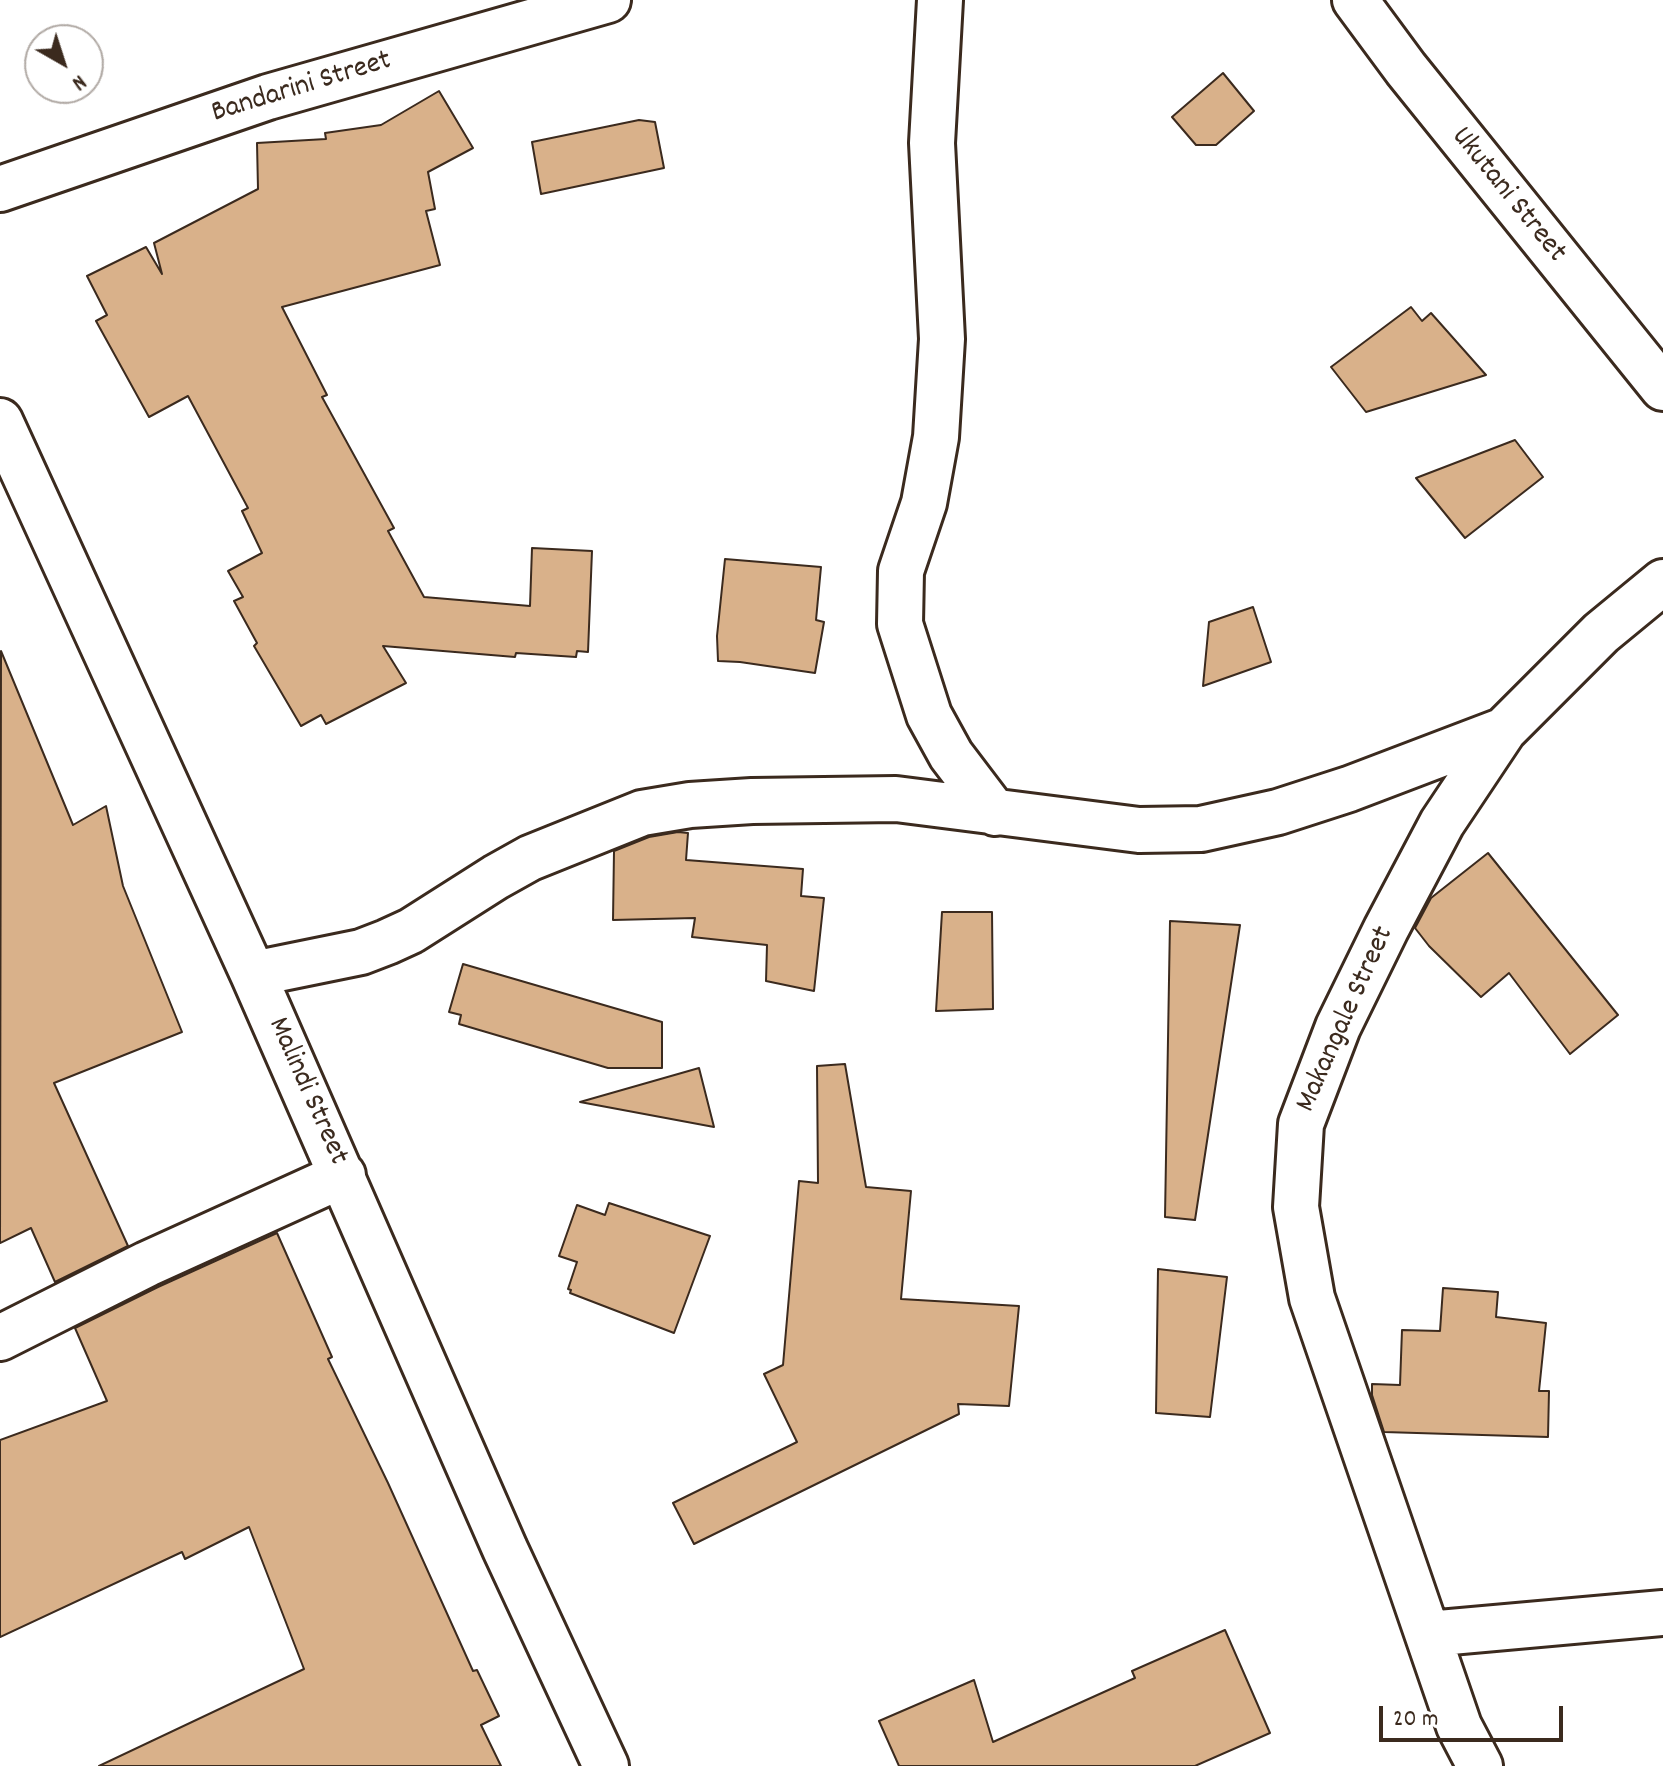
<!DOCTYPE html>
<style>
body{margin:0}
#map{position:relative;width:1663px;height:1766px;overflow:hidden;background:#fff;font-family:Dekko,sans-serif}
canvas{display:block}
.north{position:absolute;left:24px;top:24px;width:80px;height:80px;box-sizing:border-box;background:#fff;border:2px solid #b1aaa5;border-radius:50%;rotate:141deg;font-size:22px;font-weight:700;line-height:32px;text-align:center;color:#3b2a1e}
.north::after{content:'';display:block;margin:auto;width:28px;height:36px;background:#3b2a1e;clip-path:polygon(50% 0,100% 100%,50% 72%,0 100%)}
.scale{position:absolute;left:1379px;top:1706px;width:184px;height:36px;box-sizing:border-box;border:4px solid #3b2a1e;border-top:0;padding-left:10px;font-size:24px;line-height:28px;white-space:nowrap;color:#3b2a1e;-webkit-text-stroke:6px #fff;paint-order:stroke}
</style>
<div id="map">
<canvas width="1663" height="1766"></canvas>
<div class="north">N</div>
<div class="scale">20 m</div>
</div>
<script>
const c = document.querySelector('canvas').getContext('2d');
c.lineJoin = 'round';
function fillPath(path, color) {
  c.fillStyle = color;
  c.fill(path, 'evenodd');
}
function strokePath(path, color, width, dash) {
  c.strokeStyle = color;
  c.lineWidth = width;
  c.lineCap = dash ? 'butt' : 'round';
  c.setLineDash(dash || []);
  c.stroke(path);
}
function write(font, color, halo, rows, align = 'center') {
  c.font = font + ' Dekko,sans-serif';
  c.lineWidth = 8;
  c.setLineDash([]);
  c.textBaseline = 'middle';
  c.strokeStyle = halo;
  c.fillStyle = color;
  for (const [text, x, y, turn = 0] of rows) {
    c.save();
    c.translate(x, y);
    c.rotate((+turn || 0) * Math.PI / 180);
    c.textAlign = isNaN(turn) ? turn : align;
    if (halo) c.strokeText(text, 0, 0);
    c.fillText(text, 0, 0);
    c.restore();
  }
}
const building = new Path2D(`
 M1223 73 1254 111 1216 145H1196L1172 117Z
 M439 91 473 148 428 172 435 209 426 211 440 265 282 307 327 395 322 397 394 528 388 531 424 597 530 606 532 548 592 551 588 652 577 651 576 657 516 653 515 657 383 646 406 683 326 724 321 715 301 726 254 646 257 643 234 601 243 597 228 571 262 553 242 511 248 508 188 396 149 417 96 321 107 315 87 276 146 247 162 274 154 243 258 189 257 143 326 139 325 133 381 125Z
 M639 120 655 122 664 168 541 194 532 142Z
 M1411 307 1422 321 1431 313 1486 375 1366 412 1331 367Z
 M1515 440 1543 477 1465 538 1416 478Z
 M725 559 821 567 816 620 824 622 815 673 740 662 718 661 717 636Z
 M1253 607 1271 662 1203 686 1209 622Z
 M1 651 73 825 106 806 123 886 182 1032 54 1083 128 1246 55 1282 31 1228 0 1243Z
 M678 832 688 833 686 860 803 869 801 896 824 898 814 991 766 981 767 945 692 937 695 918 613 920 614 851 649 837Z
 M1488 853 1618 1015 1570 1054 1509 973 1481 997 1429 946 1415 928 1431 898Z
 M942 912H992L993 1009 936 1011Z
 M1170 921 1240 925 1195 1220 1165 1217Z
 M463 964 662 1022V1068H608L459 1024 461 1015 449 1012Z
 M845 1064 866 1187 911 1191 901 1299 1019 1306 1009 1406 958 1404 959 1414 694 1544 673 1503 797 1442 764 1374 783 1365 799 1181 818 1183 817 1066Z
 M699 1068 714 1127 580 1102Z
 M609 1203 710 1236 674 1333 570 1293 571 1290 568 1289 577 1262 559 1256 577 1205 605 1215Z
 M277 1233 332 1357 328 1359 388 1483 473 1671 477 1670 499 1716 481 1725 501 1766H99L304 1669 249 1527 185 1559 182 1552 0 1637V1440L107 1401 75 1328 158 1287Z
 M1158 1269 1227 1277 1210 1417 1156 1413Z
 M1443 1288 1498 1292 1496 1317 1546 1323 1539 1391H1549L1548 1437 1384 1432 1372 1395V1384L1400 1385 1402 1330 1440 1331Z
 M1225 1630 1270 1733 1195 1766H899L879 1721 974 1680 993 1742 1135 1678 1132 1671Z`);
fillPath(building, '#d9b18a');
strokePath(building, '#3b2a1e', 2);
const minor = new Path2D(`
 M940 0 932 143 942 339 936 437 924 503 901 571 900 624 929 715 951 755 995 813
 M1355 0 1406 69 1663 388
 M0 189 268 97 608 0
 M0 421 253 974 505 1549 606 1766
 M253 974 361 952 387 942 411 931 496 877 530 858 642 813 690 805 752 801 896 799 1139 830 1201 829 1278 812 1349 789 1504 730
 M0 1338 147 1264 343 1175
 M1428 1634 1663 1613
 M1480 1766 1459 1726 1312 1298 1296 1207 1301 1124 1338 1027 1386 929 1442 823 1504 730 1601 633 1663 582`);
strokePath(minor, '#3b2a1e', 50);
strokePath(minor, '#fff', 44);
write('30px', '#3b2a1e', '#fff', [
 ["Bandarini Street",302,89,-17],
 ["Ukutani Street",1507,196,51],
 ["Makangale Street",1347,1020,-66],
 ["Malindi Street",306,1092,66]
]);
</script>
